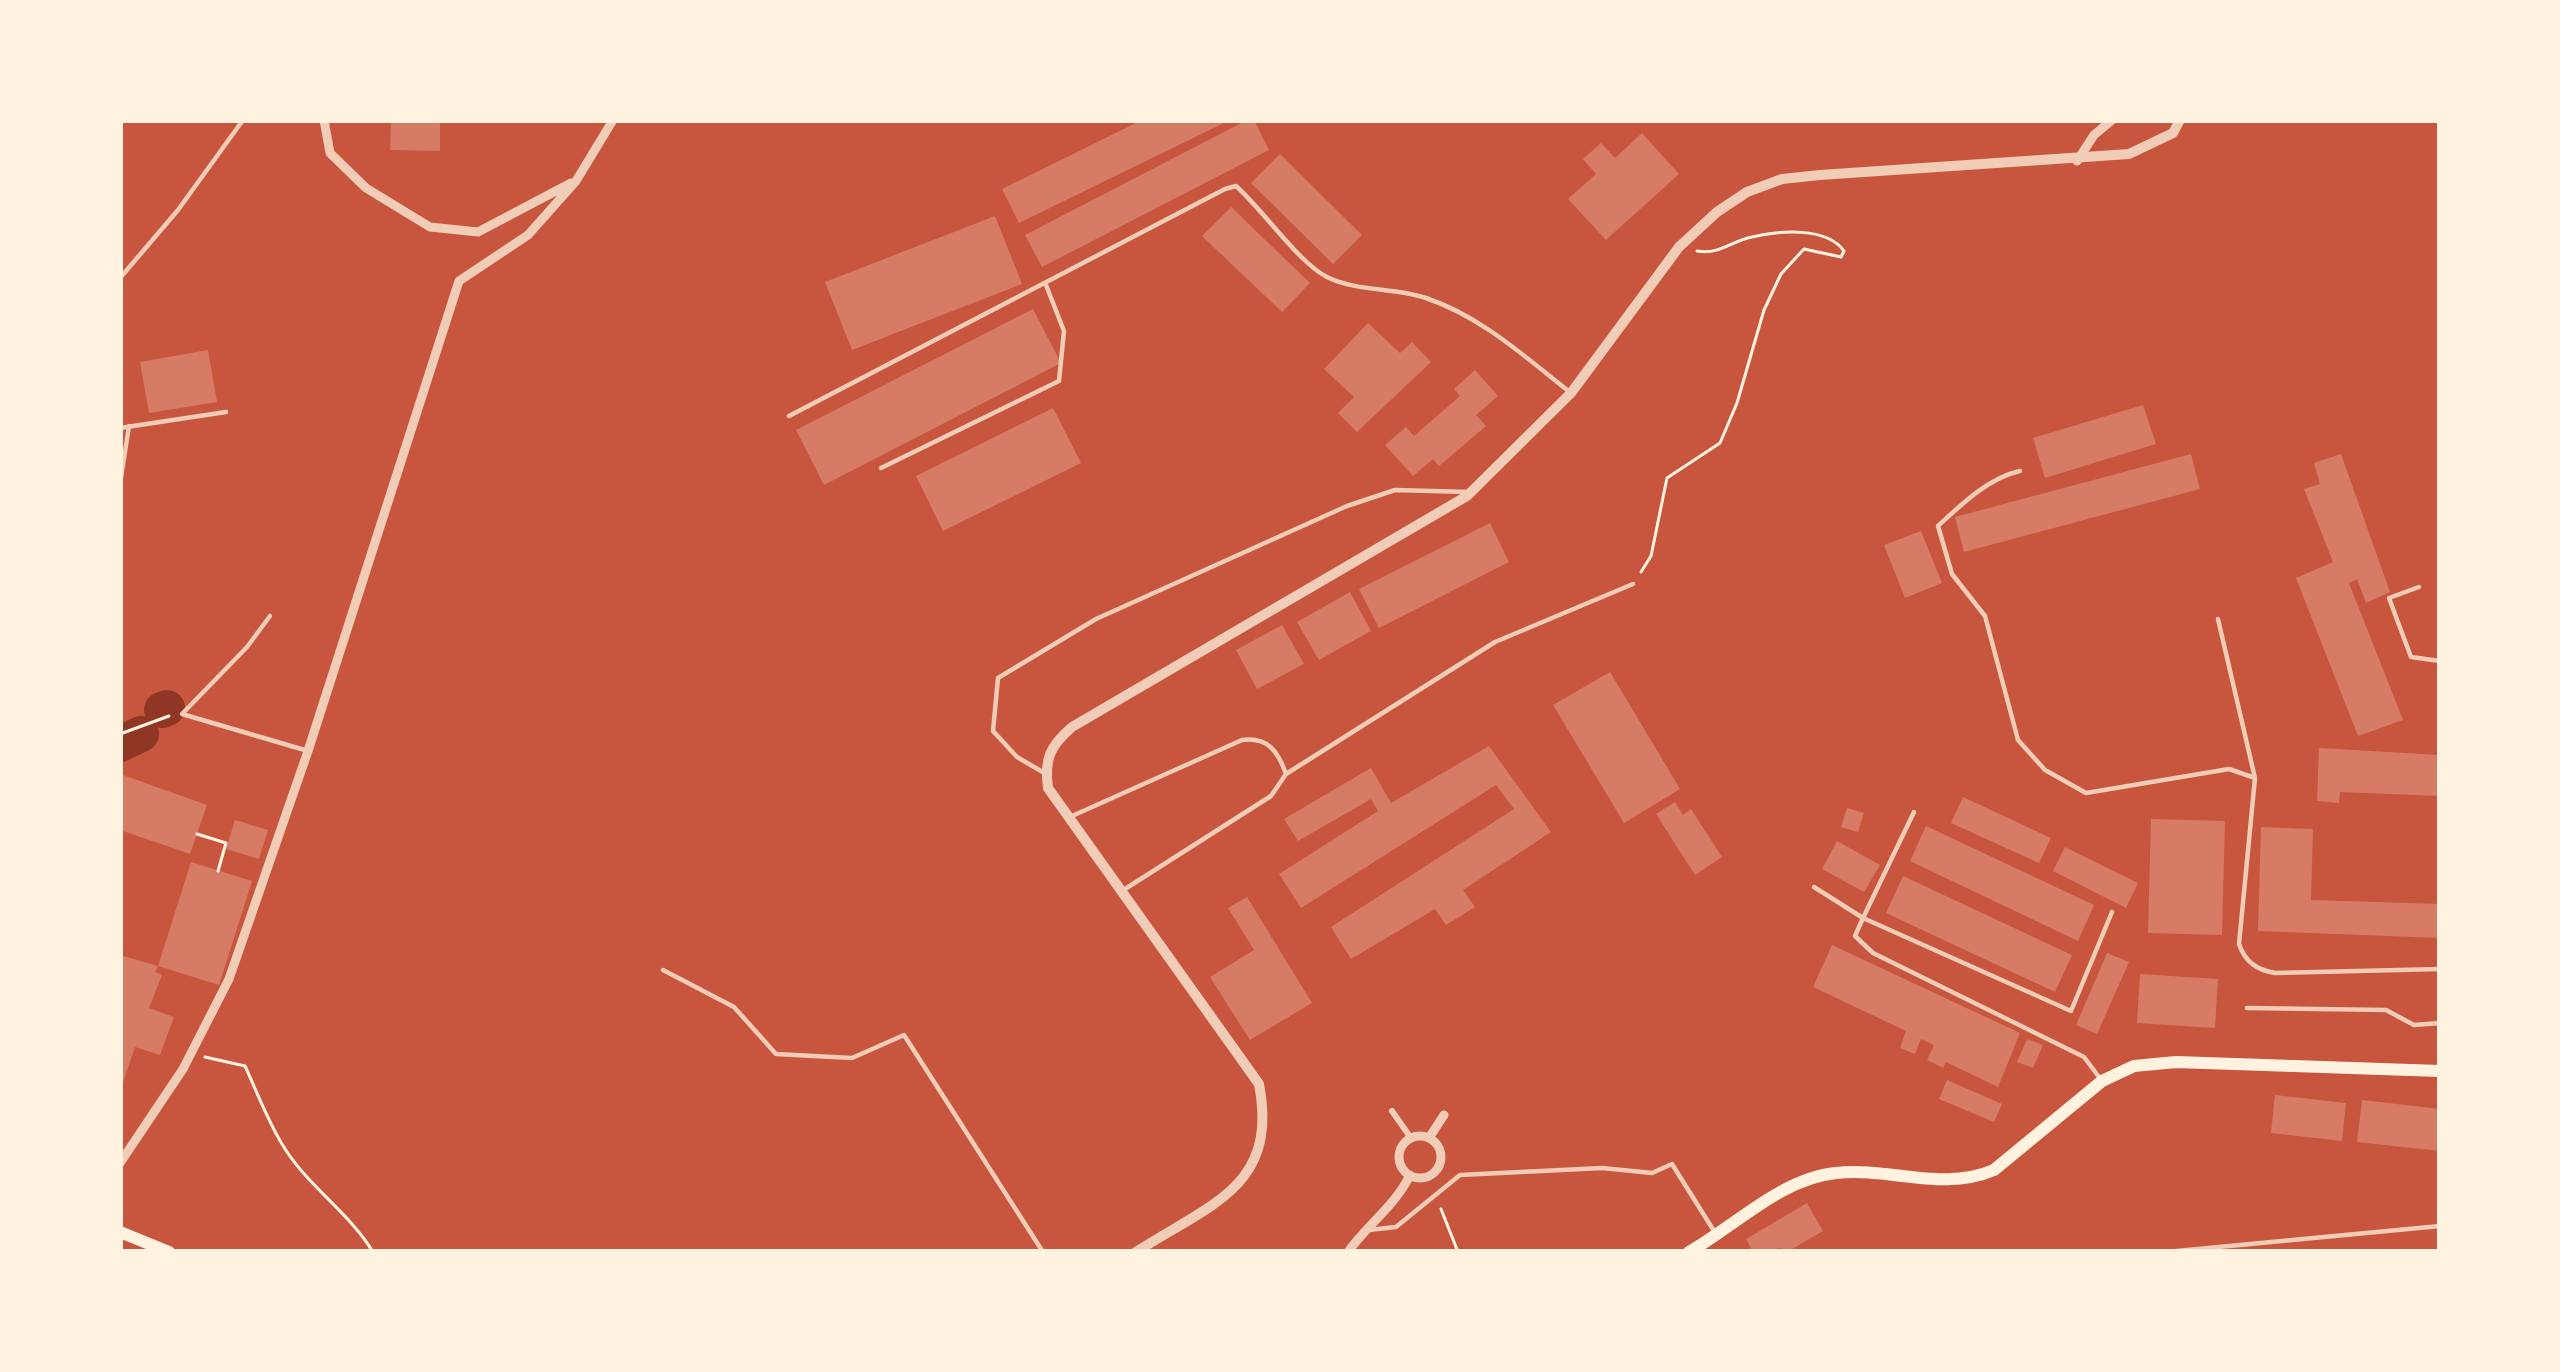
<!DOCTYPE html>
<style>
body{margin:0}
#map{position:relative;width:2560px;height:1372px;overflow:hidden;background:#c8553d;font-family:Quicksand,sans-serif}
canvas{display:block}
.frame{position:absolute;inset:0;border:123px solid #fff3e0;pointer-events:none}
</style>
<div id="map">
<canvas width="2560" height="1372"></canvas>
<div class="frame"></div>
</div>
<script>
const c = document.querySelector('canvas').getContext('2d');
c.lineJoin = 'round';
function strokePath(path, color, width, dash) {
  c.strokeStyle = color;
  c.lineWidth = width;
  c.lineCap = dash ? 'butt' : 'round';
  c.setLineDash(dash || []);
  c.stroke(path);
}
function fillPath(path, color) {
  c.fillStyle = color;
  c.fill(path, 'evenodd');
}
strokePath(new Path2D(`
 M162 710 167 708
 M120 744 141 734`), '#8f3625', 36);
fillPath(new Path2D(`
 M391 120H440V151L390 150Z
 M1142 120H1230L1019 223 1002 189Z
 M1247 120H1254L1269 150 1042 267 1025 235Z
 M1642 133 1679 174 1606 240 1568 199 1596 174 1583 159 1601 143 1615 158Z
 M1280 154 1362 235 1333 264 1251 183Z
 M1231 207 1310 283 1282 312 1202 236Z
 M995 216 1022 284 852 350 825 282Z
 M1033 309 1061 363 824 485 796 430Z
 M1368 323 1400 353 1412 342 1431 362 1357 432 1338 413 1354 397 1324 369Z
 M208 350 217 402 149 413 140 362Z
 M1475 370 1498 396 1476 415 1486 426 1439 466 1433 459 1413 476 1385 445 1406 427 1414 436 1460 396 1454 389Z
 M2143 405 2156 444 2045 478 2033 438Z
 M1053 408 1081 463 943 531 916 476Z
 M2191 454 2200 489 1964 552 1955 517Z
 M2341 454 2390 592 2366 603 2357 579 2349 583 2403 720 2358 736 2296 578 2333 562 2304 489 2320 484 2314 463Z
 M1490 523 1509 562 1379 628 1359 589Z
 M1921 531 1942 583 1905 598 1884 545Z
 M1350 592 1371 631 1319 660 1297 622Z
 M1282 625 1304 664 1257 689 1236 650Z
 M1610 672 1680 789 1624 823 1553 705Z
 M1489 746 1551 832 1463 890 1475 907 1446 925 1435 909 1351 959 1331 927 1514 809 1496 785 1301 908 1279 874 1378 811 1371 799 1298 841 1284 819 1371 768 1391 803Z
 M2319 748 2440 755V796L2340 792 2339 803 2317 801Z
 M120 774 207 805 190 854 120 830Z
 M1963 797 2051 838 2039 863 1951 823Z
 M1675 802 1683 815 1691 809 1722 857 1695 875 1656 814Z
 M1847 808 1864 813 1858 832 1841 827Z
 M2151 819 2225 821 2222 935 2148 933Z
 M235 820 268 830 259 859 226 849Z
 M1926 826 2094 905 2078 941 1910 861Z
 M2261 827 2313 829 2311 900 2440 904V938L2258 931Z
 M1837 841 1880 865 1864 892 1822 869Z
 M2065 847 2138 883 2126 908 2053 871Z
 M191 862 252 881 219 985 158 966Z
 M1903 876 2072 955 2055 992 1886 913Z
 M1247 897 1312 1003 1250 1040 1210 977 1254 950 1228 908Z
 M1832 945 2020 1033 1998 1087 1946 1062 1943 1068 1927 1060 1934 1045 1921 1039 1915 1054 1900 1048 1906 1031 1813 987Z
 M2107 953 2129 962 2097 1034 2076 1025Z
 M120 955 158 966 155 972 162 975 149 1008 174 1017 160 1055 135 1047 121 1088Z
 M2140 974 2218 979 2215 1028 2137 1023Z
 M2027 1039 2043 1045 2033 1068 2017 1062Z
 M1947 1080 2002 1104 1994 1122 1939 1099Z
 M2275 1095 2346 1103 2342 1141 2271 1133Z
 M2362 1100 2440 1109V1151L2357 1142Z
 M1807 1203 1823 1231 1787 1252 1781 1248 1753 1252 1746 1239Z`), '#d67c66');
strokePath(new Path2D(`
 M1641 572 1651 556 1667 478 1720 443 1737 403 1764 310 1781 274 1804 249 1841 257 1844 251C1826 226 1779 231 1752 237 1731 241 1720 255 1697 251
 M120 734 169 716
 M197 834 226 843 218 871
 M205 1057 245 1066C257 1092 267 1119 282 1144 306 1185 349 1212 373 1252
 M1441 1209 1458 1252`), '#fff3e0', 3);
strokePath(new Path2D(`
 M120 278 178 210 243 120
 M789 416 1225 189 1236 186C1263 210 1299 263 1327 277 1357 292 1394 287 1426 298 1482 317 1525 357 1571 393
 M120 428 226 412
 M881 468 1059 381 1064 331 1046 285
 M2020 471C1988 478 1961 505 1938 526L1952 574 1985 616 2018 740 2045 770 2086 793 2229 769 2255 778
 M120 484 129 426
 M2419 587 2389 598 2411 657 2440 661
 M270 616 247 647 182 714 308 751
 M2218 619 2255 778 2239 944C2245 962 2257 970 2275 973L2440 969
 M1046 774 1017 757 993 731 998 678 1096 619 1347 506 1395 490 1469 492
 M1286 774 1495 642 1633 584
 M1072 816 1242 740C1268 737 1278 751 1286 774L1271 796 1125 889
 M1814 887 1863 918 1914 812
 M663 970 734 1007 776 1054 852 1058 904 1035 1043 1252
 M2247 1008 2386 1010 2414 1025 2440 1023
 M2102 1081 2084 1057 1873 953 1855 936 1863 918 2071 1011 2112 912
 M1369 1230 1396 1227 1460 1175 1602 1168 1652 1173 1672 1164 1714 1231
 M2166 1252 2440 1226`), '#f1ccb7', 4.5);
strokePath(new Path2D(`
 M1392 1111 1411 1138`), '#f1ccb7', 6);
strokePath(new Path2D(`
 M324 120 330 153 366 188 430 227 478 232 571 183
 M2077 161 2094 135 2112 120
 M1399 1157a21 21 0 1 1 42 0a21 21 0 1 1-42 0Z
 M1429 1138 1444 1115
 M120 1163 183 1069 229 979 308 751 459 281 528 235 576 181 613 120
 M1348 1252C1368 1224 1395 1206 1410 1175`), '#f1ccb7', 9);
strokePath(new Path2D(`
 M1136 1252C1210 1204 1279 1187 1259 1084L1048 788C1044 759 1050 746 1072 727L1467 496 1571 393 1679 247 1717 212 1747 192 1782 179 1820 175 2129 154 2173 133 2180 120`), '#f1ccb7', 10);
strokePath(new Path2D(`
 M120 1232 169 1252
 M1689 1252C1735 1226 1782 1178 1836 1173 1890 1167 1942 1192 1994 1170L2102 1081 2134 1066 2176 1062 2440 1071`), '#fff3e0', 12);
</script>
